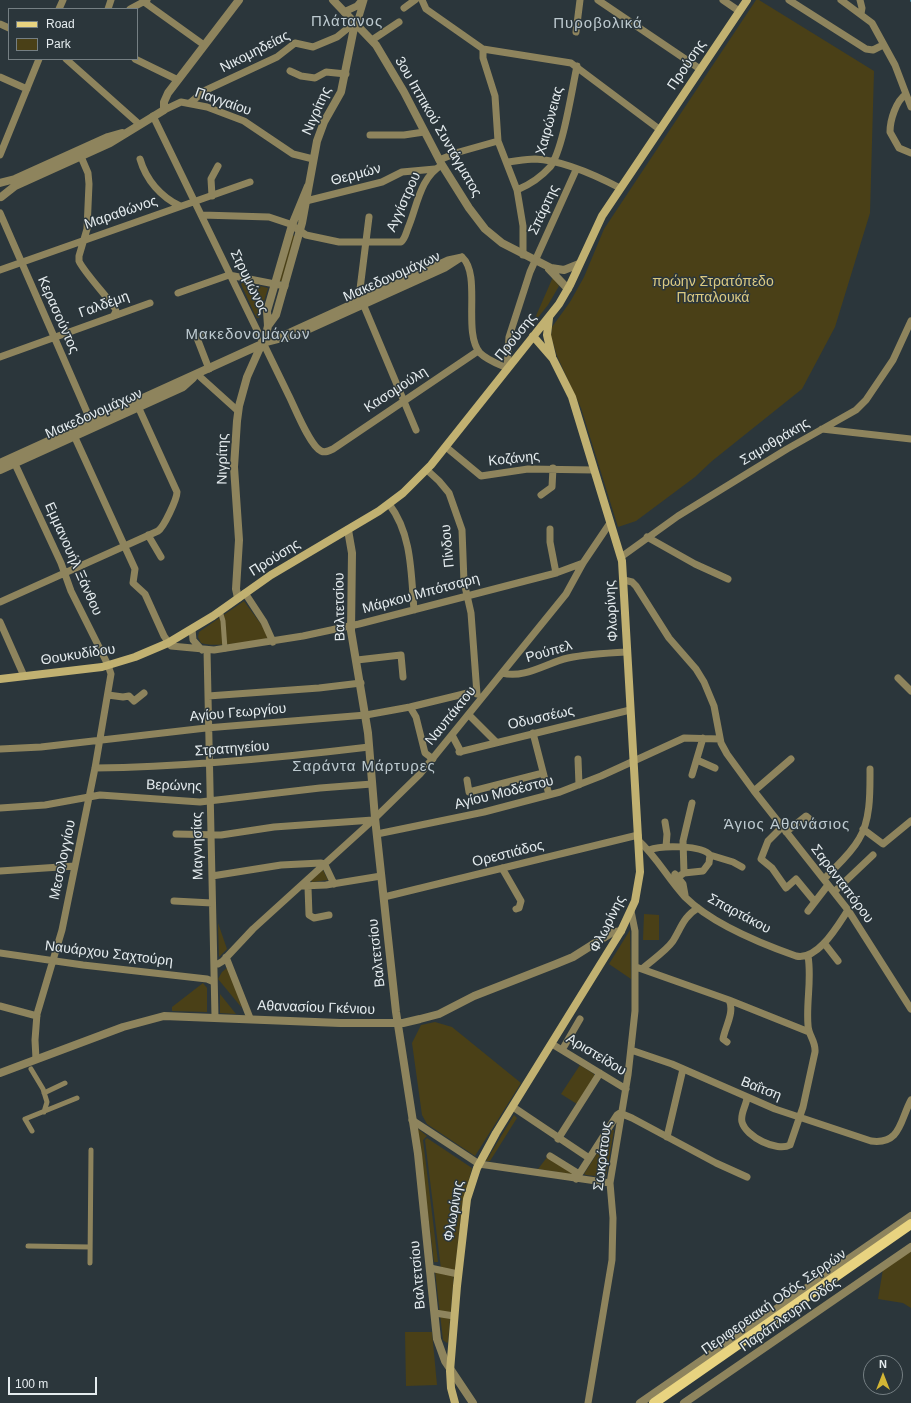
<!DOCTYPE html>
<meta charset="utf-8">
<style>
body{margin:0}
#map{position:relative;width:911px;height:1403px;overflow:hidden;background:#2b363b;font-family:Arial,sans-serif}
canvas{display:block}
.legend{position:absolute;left:8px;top:8px;width:130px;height:52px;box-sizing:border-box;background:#2b363b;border:1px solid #757f83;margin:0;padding:5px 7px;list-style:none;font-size:12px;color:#e5ecef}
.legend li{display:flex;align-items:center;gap:8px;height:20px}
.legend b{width:20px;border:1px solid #757f83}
.north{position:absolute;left:863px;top:1355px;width:40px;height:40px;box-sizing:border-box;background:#2b363b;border:1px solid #757f83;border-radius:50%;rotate:0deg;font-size:11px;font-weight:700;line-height:16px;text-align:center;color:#e5ecef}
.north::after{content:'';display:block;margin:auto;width:14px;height:18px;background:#d3b635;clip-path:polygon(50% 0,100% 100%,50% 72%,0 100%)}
.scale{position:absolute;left:8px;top:1377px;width:89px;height:18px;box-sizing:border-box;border:2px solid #e5ecef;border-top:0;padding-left:5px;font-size:12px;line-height:14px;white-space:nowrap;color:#e5ecef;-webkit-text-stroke:3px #2b363b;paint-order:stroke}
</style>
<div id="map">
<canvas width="911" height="1403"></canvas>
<ul class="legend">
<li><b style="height:5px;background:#e8d380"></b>Road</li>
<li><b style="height:11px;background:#4a4017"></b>Park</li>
</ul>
<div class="north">N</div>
<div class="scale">100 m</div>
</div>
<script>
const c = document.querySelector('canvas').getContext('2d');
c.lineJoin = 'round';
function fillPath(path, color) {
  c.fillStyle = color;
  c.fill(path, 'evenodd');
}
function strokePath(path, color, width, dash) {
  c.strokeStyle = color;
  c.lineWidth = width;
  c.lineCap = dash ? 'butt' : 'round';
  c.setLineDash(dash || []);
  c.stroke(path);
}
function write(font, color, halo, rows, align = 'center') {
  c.font = font + ' Arial,sans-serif';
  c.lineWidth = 3;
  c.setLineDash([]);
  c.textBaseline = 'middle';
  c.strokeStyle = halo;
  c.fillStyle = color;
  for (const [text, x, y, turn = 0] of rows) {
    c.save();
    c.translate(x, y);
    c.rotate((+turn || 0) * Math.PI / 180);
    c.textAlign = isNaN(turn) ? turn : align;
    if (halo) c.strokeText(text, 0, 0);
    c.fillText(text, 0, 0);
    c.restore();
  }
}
fillPath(new Path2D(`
 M756 0H759L874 71 870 213 835 327 802 389 712 461 695 477 636 521 618 527 581 408 557 356 551 336 552 327 570 302 584 277 604 229Z
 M292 235 295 236 282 281H279Z
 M553 277 559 286 548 305 532 325Z
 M243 282 268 288 259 318H257L255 315 241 284Z
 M244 601C253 614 262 624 270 638 254 641 215 648 201 643L198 637 199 632Z
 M323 870 328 880 312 882 311 880Z
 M644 914 659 915V940H643Z
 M218 923 227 949 219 957Z
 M630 930 631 979 609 964Z
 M228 967 242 1008 218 979 222 972Z
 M203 983 207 988V1012L172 1011V1007Z
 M220 994 236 1014 220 1013Z
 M435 1022 452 1027 521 1083 475 1156 427 1124 422 1115 412 1043 421 1025Z
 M580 1065 594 1074V1077L577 1104 561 1094Z
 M514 1115 517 1118 490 1161H486Z
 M417 1128 427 1136 423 1140 438 1262H434Z
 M612 1130H614L606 1177 586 1175 584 1174Z
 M427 1138 472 1168 462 1206 455 1271 441 1269 425 1140Z
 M548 1156 576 1175 538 1169Z
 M911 1250V1308L903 1303 878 1299 883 1269Z
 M435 1271 454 1274 448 1342 447 1343 443 1340Z
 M405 1332H432L437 1385 406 1386Z`), '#4a4017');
strokePath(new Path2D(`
 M911 0V1`), '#3e7488', 2);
strokePath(new Path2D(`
 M220 611 223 621 225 649
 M31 1069 43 1089 47 1102 44 1112
 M44 1093 65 1083
 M32 1131 25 1119 77 1098
 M28 1246 90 1247
 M90 1263 91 1150`), '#8e845d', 5);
strokePath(new Path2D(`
 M422 0 426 9 483 49 571 63 659 129
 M598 0 700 69
 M723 0 739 11
 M789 0 866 49 873 50 883 45
 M841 0 872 23 895 65 911 107
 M860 0 862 8 861 14
 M144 2 204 45
 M404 8 415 0
 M59 9 63 0
 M108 9 111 0
 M130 9 147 0
 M344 12 357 6 362 0
 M0 24 9 28
 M576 32 580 0
 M372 40 399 22
 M66 59 139 124
 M135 59 178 80
 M290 71 301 76 315 78 326 72 346 74
 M0 77 27 89
 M906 94C896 101 890 120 890 132L899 148 911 153
 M190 103 204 91 277 57 295 43 313 47 337 37 358 20 364 0
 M164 110 181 102 207 107 244 121 293 154 313 159
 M153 116 289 396C295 408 310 446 321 451 325 453 329 451 333 449L478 351
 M370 135H404L424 132
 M498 141 517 190
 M79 152 88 173 89 184 87 229 79 256V261C84 273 116 306 116 311L114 315
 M0 155 39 59
 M140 159C146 180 161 197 180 206
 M439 160 459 152 498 141 495 96 483 58V49
 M508 162C517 161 526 159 535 159 561 160 597 176 620 188
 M212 196 211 179 218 166
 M306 201 382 182 402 172 435 169
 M0 213 93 426
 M202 215 269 217 290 224 306 235 339 242H401C405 239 406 233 408 228 417 207 420 177 442 165
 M369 217 360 289 361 299 416 430
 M523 255V226L517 190C529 185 542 176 550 167 563 150 572 89 577 66
 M462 257C482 275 462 332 480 353 487 360 498 364 507 368L509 337 530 272 576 170
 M0 270 250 182
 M178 293 229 275 285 286
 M203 334 197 338 209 369
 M277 338 448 260 462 257
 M264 343 299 334 445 268 462 257
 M0 357 150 303
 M197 374 238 411
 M822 429 911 439
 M72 431 135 569 133 583 145 594 164 636 171 646 214 650 303 636 359 624 556 573 583 563
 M446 447 481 476 528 469 594 470
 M15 464 61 563 71 591 108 665 111 674 95 768 62 930 37 1014 35 1040 36 1059
 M427 470 439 481 449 493 462 530 464 582 471 613 477 694
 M541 495 552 487 553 468
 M389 504C412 534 411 573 414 610
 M550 529V542L556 573
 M148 535 161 557
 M647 537 695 564 728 579
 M621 557 678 516 787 449 856 410 866 400 893 360 911 321
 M624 580 632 582 636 586 669 638 696 669 704 682 714 706 721 743 727 754 754 791 848 910 911 1009
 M245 593 264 622 273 642
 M0 602 158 531C164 527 177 499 177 492L136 402
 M0 622 24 676
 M192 629 193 640 202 650
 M207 650 215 1017
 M357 660 401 655 403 677
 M502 673C525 679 546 663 568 658 587 654 607 653 627 652
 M898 678 911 691
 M108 695 123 697 129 696 134 701 144 693
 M208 696 319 688 361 683
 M410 707 416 717 425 753 433 759
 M469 715 496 742
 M533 733 549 795
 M452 735 461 752
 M0 749 41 747 206 728 366 715 410 707 476 691
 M459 752 630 710
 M578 759 579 785
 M697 760 715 768
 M95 768C187 767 278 758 369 747
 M692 775 703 738
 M467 780 469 792 543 773
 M754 791 791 759
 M0 808 45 805 100 795 200 802 320 788 372 784
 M665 822 667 834 666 847
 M782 827 768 841 761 859 772 868 786 888 796 879 815 902
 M863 829 883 844 911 821
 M786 832 806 816 813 822
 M176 834 221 835 274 827 373 820
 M377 834 484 812 560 792 601 776 684 738 720 739
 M638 840C657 857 668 879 685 897 711 923 762 944 796 956 818 961 838 925 848 910
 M649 850C661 845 702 845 710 855L709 863 703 871 684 873 678 877
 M710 855 733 862 742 867
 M502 868 521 901 519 908 516 909
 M0 871 75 866
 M684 873 683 841 692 803
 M675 874 683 884 685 895
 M212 876 281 865 321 863 325 865 334 884
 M824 879C836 866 850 855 859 839 871 820 870 790 870 769
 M301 886 326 885 381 876
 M308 887 309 915 314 918 329 915
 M834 892 873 855
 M384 897 638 835
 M174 901 212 903
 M808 911 828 885
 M824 943 838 961
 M0 953 83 965 207 979 214 982
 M226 957 250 1018
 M214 963 218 964 223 961 253 929 373 820 420 774 566 594 583 563 610 523
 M636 967 729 1000C735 1012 725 1027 723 1039L727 1042
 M642 969C652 960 666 951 673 941 681 928 684 916 698 908
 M729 1000 809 1032
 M0 1006 37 1016
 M552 1044 626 1089
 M562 1050 580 1019
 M631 1050 672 1064 775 1109 871 1141C901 1145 900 1120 911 1100
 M747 1098C746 1106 740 1114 742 1122 746 1137 777 1152 790 1145L803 1107 815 1052C816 1041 808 1035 808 1025 806 1002 812 979 808 956
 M513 1107 589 1158
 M412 1120 479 1164 610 1183
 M667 1137 683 1069
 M558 1139 600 1073
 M550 1156 579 1174
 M576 1179 617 1115 620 1113 632 1118 716 1163 747 1177
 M430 1268 458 1274
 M435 1313 454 1316
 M588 1403 612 1260 613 1218 610 1183 628 1075 635 1011V931L631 911`), '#8e845d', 7);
strokePath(new Path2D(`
 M333 0 376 45 404 92 442 165 469 208 485 229 502 243 551 268 564 270 579 264
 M0 183 15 179 108 137 122 133
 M1 197 15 186 110 143 164 110V102L168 93 239 0
 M549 269 568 289
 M268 326 276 315 302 223 317 141 324 122 341 92 355 23
 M0 463 262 344
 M0 470 183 387 193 378
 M348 530 352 553 351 631 368 733 375 818 396 1012 418 1154 437 1339 445 1361 473 1403
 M238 598 236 589 239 540 234 467 237 421 239 406 247 377 259 350 264 343 268 326 267 311 292 225 308 186
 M0 1073 123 1027 164 1016 340 1023H403L420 1019 439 1014 474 996 556 964 573 957 611 933 621 931
 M640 1403 911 1216
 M684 1403 911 1247`), '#8e845d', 8);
strokePath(new Path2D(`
 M549 318 547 335 552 356
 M0 679 102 667 135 657 168 643 213 616 271 575 379 511 403 493 431 465 559 304 570 285 602 216 747 0
 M455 1403 451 1388 450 1371 457 1286 467 1199 477 1168 496 1133 621 931 635 901 640 872 622 561 572 397 553 359 533 336`), '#c1b171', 8);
strokePath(new Path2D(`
 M654 1403 911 1224`), '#e8d380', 10);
write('14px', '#e5ecef', '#2b363b', [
 ["Νικομηδείας",255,52,-27],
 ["Προύσης",687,65,-56],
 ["Παγγαίου",223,102,19],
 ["Νιγρίτης",317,111,-66],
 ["Χαιρώνειας",550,121,-75],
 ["3ου Ιππικού Συντάγματος",438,127,60],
 ["Θερμών",356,175,-15],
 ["Αγγίστρου",404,202,-66],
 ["Σπάρτης",544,210,-65],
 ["Μαραθώνος",121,213,-19],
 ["Μακεδονομάχων",392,277,-24],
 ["Στρυμώνος",249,282,64],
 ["Γαλδέμη",104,305,-20],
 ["Κερασούντος",58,315,66],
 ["Προύσης",516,337,-51],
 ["Κασομούλη",396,390,-33],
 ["Μακεδονομάχων",94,414,-24],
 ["Σαμοθράκης",775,442,-31],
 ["Νιγρίτης",223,459,-89],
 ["Κοζάνης",514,459,-6],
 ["Πίνδου",448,546,-95],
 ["Προύσης",275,558,-32],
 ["Εμμανουήλ Ξάνθου",73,559,66],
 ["Μάρκου Μπότσαρη",421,594,-15],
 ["Βαλτετσίου",340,607,-91],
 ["Φλωρίνης",612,611,-93],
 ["Ρούπελ",549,652,-16],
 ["Θουκυδίδου",78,655,-9],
 ["Αγίου Γεωργίου",238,713,-5],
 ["Ναυπάκτου",451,716,-51],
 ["Οδυσσέως",541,718,-13],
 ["Στρατηγείου",232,749,-4],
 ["Βερώνης",174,786,2],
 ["Αγίου Μοδέστου",504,793,-14],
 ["Μαγνησίας",198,846,-91],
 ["Ορεστιάδος",508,854,-14],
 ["Μεσολογγίου",63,860,-78],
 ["Σαρανταπόρου",842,884,53],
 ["Σπαρτάκου",739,914,28],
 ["Φλωρίνης",608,924,-63],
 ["Βαλτετσίου",377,953,-96],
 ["Ναυάρχου Σαχτούρη",109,954,7],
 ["Αθανασίου Γκένιου",316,1008,2],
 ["Αριστείδου",596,1055,31],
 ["Βαΐτση",761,1089,22],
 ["Σωκράτους",603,1156,-83],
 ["Φλωρίνης",454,1211,-80],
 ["Βαλτετσίου",418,1275,-95],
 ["Περιφερειακή Οδός Σερρών",774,1302,-35],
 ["Παράπλευρη Οδός",790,1315,-35]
]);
write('14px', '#dbc980', '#2b363b', [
 ["πρώην Στρατόπεδο",713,282],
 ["Παπαλουκά",713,298]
]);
c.letterSpacing = '1px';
write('15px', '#bdcad0', '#2b363b', [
 ["Πλάτανος",347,22],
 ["Πυροβολικά",598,24],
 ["Μακεδονομάχων",248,335],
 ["Σαράντα Μάρτυρες",364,767],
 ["Άγιος Αθανάσιος",787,825]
]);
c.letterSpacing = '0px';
</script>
